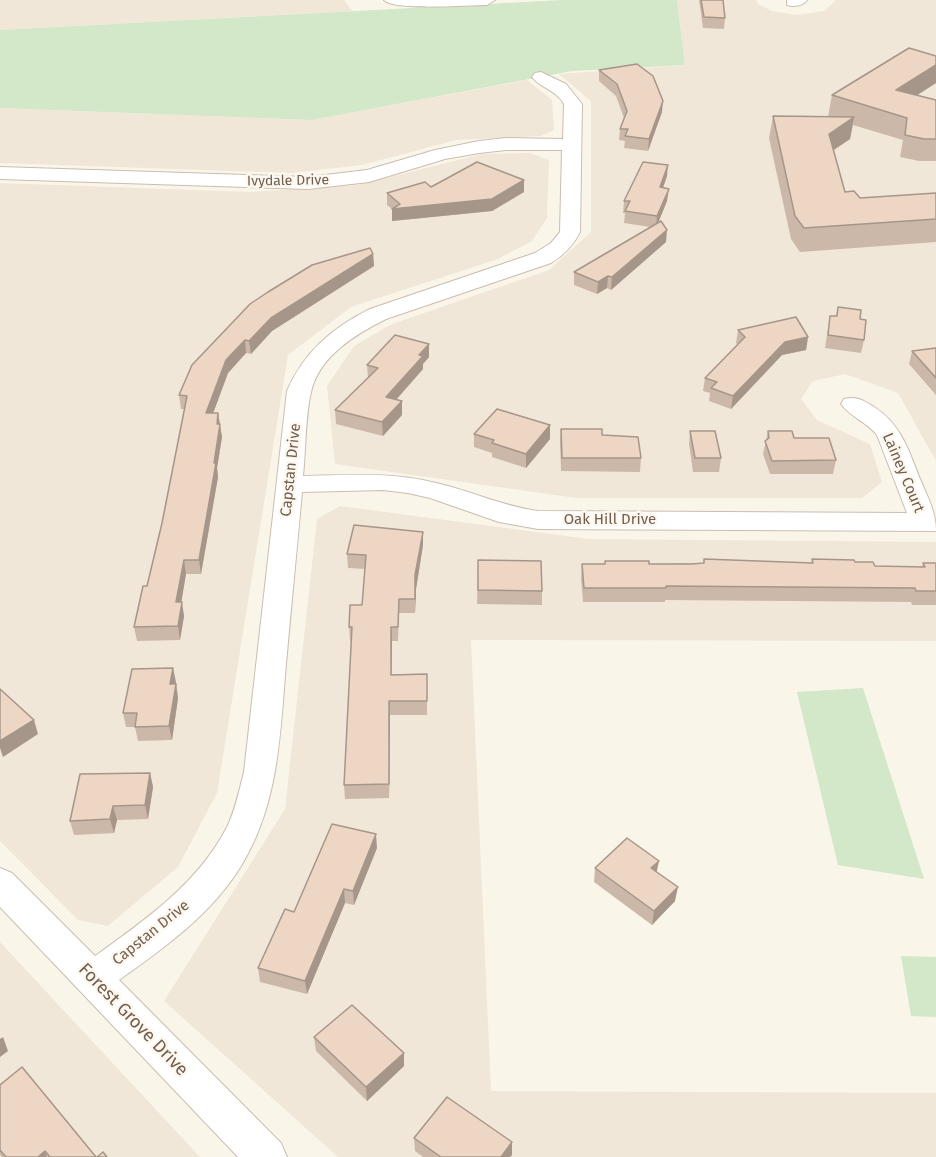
<!DOCTYPE html>
<style>
body{margin:0}
canvas{display:block;background:#faf5e9}
</style>
<canvas width="936" height="1157"></canvas>
<script>
const c = document.querySelector('canvas').getContext('2d');
c.lineJoin = 'round';
function fillPath(path, color) {
  c.fillStyle = color;
  c.fill(path, 'evenodd');
}
function strokePath(path, color, width, dash) {
  c.strokeStyle = color;
  c.lineWidth = width;
  c.lineCap = dash ? 'butt' : 'round';
  c.setLineDash(dash || []);
  c.stroke(path);
}
function write(font, color, halo, rows, align = 'center') {
  c.font = font + ' "Fira Sans",sans-serif';
  c.lineWidth = 5;
  c.setLineDash([]);
  c.textBaseline = 'middle';
  c.strokeStyle = halo;
  c.fillStyle = color;
  for (const [text, x, y, turn = 0] of rows) {
    c.save();
    c.translate(x, y);
    c.rotate((+turn || 0) * Math.PI / 180);
    c.textAlign = isNaN(turn) ? turn : align;
    if (halo) c.strokeText(text, 0, 0);
    c.fillText(text, 0, 0);
    c.restore();
  }
}
fillPath(new Path2D(`
 M0 0H344L352 11 0 30Z
 M677 0H756L758 4 772 11 797 15 824 11 836 0H936V461L898 393 845 374 813 381 801 399 817 420 870 444 882 482 862 498H576L335 464 327 386 354 346 392 324 549 270 591 232V101L559 74 685 65Z
 M527 80 552 100 554 130 541 136 456 140 362 165 291 173 0 163V108L312 120Z
 M530 153 549 160 547 218 532 241 498 259 351 307 288 355 217 793 178 867 108 926 78 920 0 841V183L251 192 358 185 482 154Z
 M340 506 589 539 936 542V641L471 640 491 1091 936 1093V1157H338L164 1001 285 809 317 519Z
 M0 942 200 1157H0Z`), '#f1e7d8');
fillPath(new Path2D(`
 M562 0H677L685 65 572 71 312 120 0 108V30Z
 M863 688 924 879 838 865 797 692Z
 M901 956 936 957V1017L911 1016Z`), '#d3e7c9');
const minor = new Path2D(`
 M384 0H495L487 5C469 5 394 11 384 0Z
 M787 0H807C803 6 794 7 787 5Z
 M541 72 566 84 582 104 580 232C573 246 564 255 551 263L386 319C356 334 319 356 311 392 305 418 306 448 303 476 349 475 392 472 436 483 471 491 502 506 538 511L907 513 877 435C867 422 850 417 841 404L844 399C857 396 863 400 874 407 901 424 909 451 920 479 928 498 936 512 936 531L538 529 499 522 430 498 408 493 383 490 302 492C297 549 291 607 286 664 280 734 279 804 241 866 212 914 164 948 119 980L281 1143 287 1157H238L0 907V868L12 873 95 956C144 921 197 884 226 829 235 812 239 791 244 772L287 391C304 352 332 328 370 309L535 253 551 243 560 232 562 150H506L479 153 445 159 369 182 308 189 0 179V167L308 177 367 170 435 150 479 141 506 138 563 139 564 104C556 90 541 88 532 77L535 73Z`);
strokePath(minor, '#cbbdb0', 2);
fillPath(minor, '#fff');
fillPath(new Path2D(`
 M699 0H723L725 18 724 29 703 28Z
 M936 56V83L917 95 936 100V161H919L900 157 903 140 853 125 850 139 833 150 845 192 860 198 936 193V242L800 252 791 239 769 138 773 116 828 117 832 95Z
 M599 70 662 112 648 151 624 148 625 141 619 140 620 129 624 118 616 96 599 81Z
 M667 176 663 188 667 201 658 223 666 242 611 290 607 288 597 294 574 285V272L650 227 624 223 625 213H623L624 201Z
 M524 180V192L492 211 392 221V209L387 205V193L431 187Z
 M373 254 374 266 272 331 251 354 246 353 228 373 213 413H218L222 437 217 468 218 477 201 574H186L181 602 184 616 180 640 137 641 134 627 147 586 162 523 185 409H181L179 395 192 365Z
 M838 307 864 340 861 353 825 348 830 316H836Z
 M738 330 808 337 806 350 782 355 731 409 709 401 710 393 703 391 705 378 738 345 736 343Z
 M936 348V395L909 364 912 351Z
 M429 357 423 364V369L396 400 402 415 383 436 336 424 335 410 368 378 367 365Z
 M550 425V439L526 468 492 457V453L474 447V434Z
 M561 429 602 435 641 458 640 472 561 471 560 442Z
 M690 431 721 458 719 472H693L689 444Z
 M768 431 836 460 833 474H770L763 454Z
 M423 532V545L416 589 415 613H399L398 641H392L391 675 427 674V715H390L389 798 345 799 344 785 351 641H350L349 627 362 605 365 569 348 568 347 554Z
 M704 559 812 563V559L855 562 875 566 922 567 923 563H936V605H912L911 602 665 600V602H583L581 578 582 564H605V561L649 564 703 563Z
 M478 560 542 591V605L477 604Z
 M176 682 178 698 172 740 138 741 135 727H126L123 713Z
 M150 773 153 787 148 819 117 820 114 833 74 835 70 821Z
 M377 848 354 905 345 903 307 994 260 982 258 968 294 912Z
 M595 868 657 872 675 901 652 925 594 882Z
 M314 1037 404 1053V1066L367 1101 316 1051Z
 M0 1085 96 1157H2L0 1155Z
 M414 1138 512 1155 510 1157H423L415 1151Z`), '#ccb8a9');
fillPath(new Path2D(`
 M936 65V83L891 112 896 90Z
 M663 101 662 112 648 151 649 139Z
 M854 117 850 139 825 156 829 134Z
 M668 165 667 176 659 199 660 187Z
 M524 180V192L492 211 392 221V209Z
 M669 189 667 201 656 228 657 216Z
 M667 230 666 242 611 290 612 277Z
 M373 254 374 266 272 331 251 354 249 341 271 318Z
 M608 276 607 288 597 294 598 282Z
 M808 337 806 350 782 355 731 409 733 396 785 342Z
 M245 340 246 353 228 373 208 427 206 413 226 360Z
 M429 344V357L423 364V369L387 410 386 397 419 355Z
 M402 401V415L383 436 382 422Z
 M218 413 222 437 217 468 218 477 201 574 199 560 214 463Z
 M550 425V439L526 468V454Z
 M423 532V545L416 589 415 613V575Z
 M184 560 186 574 179 616 176 602Z
 M182 602 184 616 180 640 178 626Z
 M391 627 392 641 391 689Z
 M173 668 176 682 173 698 170 684Z
 M176 684 178 698 172 740 169 726Z
 M389 701 390 715 389 798Z
 M34 720 38 734 3 757 0 748V741Z
 M150 773 153 787 148 819 145 805Z
 M113 806 117 820 114 833 110 819Z
 M376 834 377 848 354 905 353 891Z
 M659 861 656 875 651 868Z
 M678 887 675 901 652 925 654 911Z
 M344 889 345 903 307 994 305 981Z
 M3 1037 8 1051 0 1057V1039Z
 M404 1053V1066L367 1101 366 1087Z
 M512 1142V1155L510 1157H501Z
 M45 1151 47 1157H38Z`), '#a69689');
const building = new Path2D(`
 M701 0H723L725 18 704 17Z
 M909 48 936 56V65L896 90 936 100V139H924L905 135 907 118 832 95Z
 M637 64 653 76 663 101 649 139 625 136 628 129H620L627 111 617 84 599 70Z
 M773 116 854 117 829 134 845 192 854 191 860 198 936 193V219L804 228 795 216Z
 M477 162 524 180 492 199 392 209 400 204 387 193 425 182 431 187Z
 M643 162 668 165 660 187 669 189 657 216 625 211 630 201H624Z
 M661 221 667 230 612 277 608 276 598 282 574 272Z
 M370 248 373 254 271 318 249 341 245 340 226 360 206 413H218L217 424H220L214 463H216L199 560H184L176 602H182L178 626 134 627 143 586H147L162 523 187 396 179 395 192 365 250 304 268 292 312 265Z
 M838 307 861 310 860 319 866 320 864 340 828 335 830 316H837Z
 M796 317 808 337 785 342 733 396 711 388 717 382 705 378 745 337 738 330Z
 M395 335 429 344 419 355 423 356 386 397 402 401 382 422 335 410 378 368 367 365Z
 M936 348V378L912 351Z
 M497 409 550 425 526 454 492 443 494 440 474 434Z
 M561 429H602V435L638 437 641 458H562Z
 M690 431H715L721 458H695Z
 M768 431H792L794 438H829L836 460 772 461 765 441 769 438Z
 M354 525 423 532 415 575V599H399L398 627H391V675L427 674V701H389V784L344 785 352 627H349L350 605H362L366 555 347 554Z
 M704 559 813 563 812 559 854 560 855 562H873L875 566 925 567 923 563H936V591H916L915 588 666 586V588H584L582 564H605V561H649V564H691L704 563Z
 M478 560 541 561 542 591 478 590Z
 M173 668 170 684H176L169 726 135 727 137 713H123L132 669Z
 M0 689 34 720 0 741Z
 M150 773 145 805 113 806 110 819 70 821 80 774Z
 M332 824 376 834 353 891 344 889 305 981 258 968 285 909 294 912Z
 M627 838 659 861 651 868 678 887 654 911 595 868Z
 M352 1005 404 1053 366 1087 314 1037Z
 M22 1067 96 1157H50L45 1151 38 1157H6L0 1150V1085Z
 M447 1097 512 1142 501 1157H441L414 1138Z
 M103 1152 107 1157H97Z`);
fillPath(building, '#edd6c4');
strokePath(building, '#a69689', 1.5);
write('14px', '#725e4f', '#fdf8ef', [
 ["Ivydale Drive",288,181,-1]
]);
write('15px', '#725e4f', '#fdf8ef', [
 ["Capstan Drive",291,470,-84],
 ["Lainey Court",903,473,67],
 ["Oak Hill Drive",610,520],
 ["Capstan Drive",151,933,-39]
]);
write('18px', '#725e4f', '#fdf8ef', [
 ["Forest Grove Drive",133,1020,46]
]);
</script>
